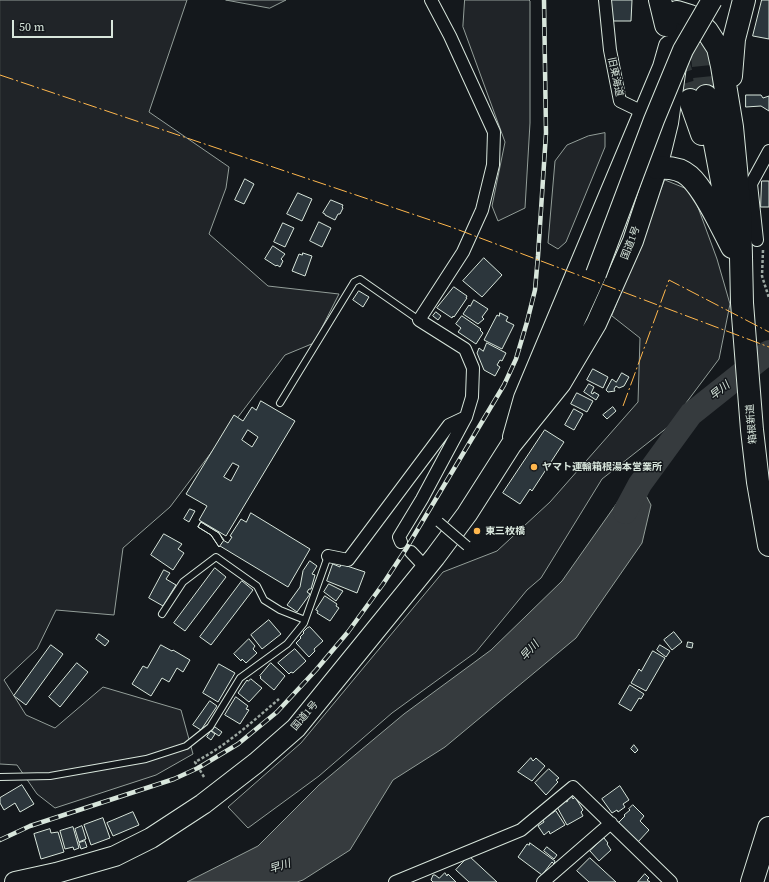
<!DOCTYPE html>
<meta charset="utf-8">
<style>
body{margin:0}
#map{position:relative;width:769px;height:882px;overflow:hidden;background:#14181c;font-family:"Source Serif 4",serif}
canvas{display:block}
.scale{position:absolute;left:12px;top:20px;width:101px;height:18px;box-sizing:border-box;border:2px solid #d8e6dc;border-top:0;padding-left:5px;font-size:12px;line-height:14px;white-space:nowrap;color:#d8e6dc;-webkit-text-stroke:3px #14181c;paint-order:stroke}
</style>
<div id="map">
<canvas width="769" height="882"></canvas>
<div class="scale">50 m</div>
</div>
<script>
const c = document.querySelector('canvas').getContext('2d');
c.lineJoin = 'round';
function fillPath(path, color) {
  c.fillStyle = color;
  c.fill(path, 'evenodd');
}
function strokePath(path, color, width, dash) {
  c.strokeStyle = color;
  c.lineWidth = width;
  c.lineCap = dash ? 'butt' : 'round';
  c.setLineDash(dash || []);
  c.stroke(path);
}
function write(font, color, halo, rows, align = 'center') {
  c.font = font + ' "Source Serif 4","Noto Sans JP",serif';
  c.lineWidth = 3;
  c.setLineDash([]);
  c.textBaseline = 'middle';
  c.strokeStyle = halo;
  c.fillStyle = color;
  for (const [text, x, y, turn = 0] of rows) {
    c.save();
    c.translate(x, y);
    c.rotate((+turn || 0) * Math.PI / 180);
    c.textAlign = isNaN(turn) ? turn : align;
    if (halo) c.strokeText(text, 0, 0);
    c.fillText(text, 0, 0);
    c.restore();
  }
}
const green = new Path2D(`
 M0 0H187L149 112 229 167 226 188 209 234 268 286 339 294 314 343 285 355 170 507 123 548 114 615 56 610 37 649 4 680 26 715 55 728 103 687 181 710 193 754 156 775 55 808 37 794 17 765 0 764Z
 M226 0H286L270 8Z
 M465 0H529L530 1V123L525 208 498 221 492 206 505 142 463 27Z
 M605 133V147L566 242 558 249 548 243 555 161 567 145 588 136Z
 M665 180 692 191 717 259 730 304 719 359 668 427 602 479 541 578 527 590 476 652 392 713 319 776 248 828 228 807 301 743 443 572 497 551 550 502 638 402 640 338 612 316Z`);
fillPath(green, '#202428');
strokePath(green, '#939e99', 1);
const water = new Path2D(`
 M640 484 651 505 642 543 576 638 445 747 393 780 350 850 303 880 297 882H187L258 846 319 785 404 714 491 650 562 581 624 493Z`);
fillPath(water, '#363b3e');
strokePath(water, '#939e99', 1);
strokePath(new Path2D(`
 M625 512 640 484 691 414 769 352`), '#363b3e', 24);
const building = new Path2D(`
 M611 0H632L631 21H610Z
 M762 0H769V39L753 36Z
 M746 95H761L763 98 769 96V111L761 106 746 107Z
 M245 179 254 184 244 204 235 200Z
 M762 181H769V207H761Z
 M298 193 312 199 302 221 287 214Z
 M331 200 343 205 342 207 343 208 340 214H338L335 220 325 215V214L323 213Z
 M319 222 331 228 322 247 310 241Z
 M283 223 294 228 285 247 274 242Z
 M273 246 285 254 281 259 283 261 280 267 277 265 276 266 265 259Z
 M303 253 312 256 305 276 292 271 299 254 302 255Z
 M484 258 502 275 482 297 463 281Z
 M454 287 467 296 466 298H467L454 317 453 316 452 318 437 308Z
 M359 291 369 297 363 307 353 300Z
 M474 300 488 309 482 317 484 319 478 324 463 314 469 305 470 306Z
 M436 312 441 316 438 320 433 316Z
 M500 313 508 317 506 321 514 325 502 349 484 340 497 315 499 316Z
 M462 316 481 329 480 330 483 333 476 344 458 332 461 328 456 324Z
 M487 343 506 353 502 361 500 360 497 365 500 367 495 376 484 370 477 353 479 348 483 351Z
 M593 369 608 377 603 388 587 380Z
 M622 373 629 377 624 386 619 388 616 386 614 389 615 391 608 392 606 390 612 379 616 382Z
 M589 384 594 387 591 393 593 394 594 392 599 395 596 400 584 392Z
 M577 393 593 401 587 412 571 404Z
 M261 401 295 421 226 536 199 520 207 506 186 494 234 415 243 421 252 407 256 410ZM248 430 258 437 252 447 242 440ZM233 463 239 466 231 481 224 477Z
 M613 407 616 411 607 419 603 415Z
 M574 409 583 414 574 430 565 425Z
 M545 430 564 442 532 491 530 489 520 504 503 493Z
 M190 509 195 511 189 522 184 519Z
 M251 513 310 549 288 587 220 546 219 547 211 535 198 527 201 522 219 533 223 540 228 543 232 537 230 536 241 519 246 522Z
 M201 522 219 533 224 540 219 547 211 535 198 527Z
 M164 534 182 544 178 549 184 553 173 570 151 555Z
 M310 561 317 566 312 574 315 575 311 589H309L307 592 310 594 297 612 287 605 300 587 303 571Z
 M333 564 340 567 341 564 365 572 357 593 327 581Z
 M215 568 226 577 185 631 174 623Z
 M164 570 170 573 166 579 176 585 163 606 149 598Z
 M242 581 253 590 211 645 200 637Z
 M329 584 343 591 336 601 324 592Z
 M325 596 337 604 336 606 339 608 330 621 317 613 318 611 316 610Z
 M269 620 281 634 262 649 251 635Z
 M310 627 323 641 314 649 315 651 309 657 296 643 301 638 300 637 304 633 303 632 307 628Z
 M674 632 682 642 672 650 664 640Z
 M99 634 109 641 105 646 96 639Z
 M249 639 255 646 253 649 257 653 246 663 242 659 241 661 234 654Z
 M688 642 693 643 692 648 687 647Z
 M51 645 63 654 26 705 14 696Z
 M161 645 172 651 173 650 190 660 183 672 177 668 169 682 162 678 151 696 132 684 143 666 147 668Z
 M660 645 670 651 666 657 657 650Z
 M295 649 306 661 293 673 291 672 289 674 278 663Z
 M653 651 665 658 646 691 631 683 639 669 641 671Z
 M77 663 88 672 60 707 49 697Z
 M271 663 285 676 274 690 260 678 261 677 260 676Z
 M219 664 235 673 218 702 203 693Z
 M251 679 262 688 249 702 238 693 247 680 248 681Z
 M630 685 644 694 641 699 639 698 631 711 619 704Z
 M236 697 248 706 246 709 249 710 240 724 225 715Z
 M210 701 217 706 201 730 193 725Z
 M215 727 222 732 219 736 212 731Z
 M211 731 215 734 211 740 207 737Z
 M634 745 638 750 635 753 631 749Z
 M531 758 533 761 536 758 545 766 532 781 518 772Z
 M549 769 559 778 556 780 558 782 546 795 535 783Z
 M22 785 34 804 20 812 15 803 4 810 0 803V798Z
 M620 786 629 800 623 804 625 807 618 812 617 810 612 813 602 799Z
 M571 795 573 799 575 797 583 810 581 812 583 816 567 825 557 807 566 801V802L568 801 566 798Z
 M633 805 644 816 640 821 649 830 638 842 618 823 625 816 624 815 630 810 629 809Z
 M556 811 565 825 550 834 549 831 544 835 538 826 544 822 543 820Z
 M133 812 139 825 113 836 107 823Z
 M103 818 110 838 91 845 84 825Z
 M82 826 86 839 79 842 75 829Z
 M73 827 79 848 74 850 73 847 65 849 60 831Z
 M50 829 51 833 58 832 64 852 41 859 34 834Z
 M604 838 608 843 607 844 611 850 599 861 590 851Z
 M85 841 87 847 81 849 79 843Z
 M530 843 555 861 554 864 552 862 542 875 518 857 527 844 529 845Z
 M547 847 557 855 554 859 544 851Z
 M469 856 497 882H469L456 870Z
 M590 858 616 882H589L577 871Z
 M445 873 447 876 448 874 456 882H433L431 880 433 875H435L439 878Z
 M645 874 649 878 647 880 650 882H638Z`);
fillPath(building, '#2c363c');
strokePath(building, '#d8e6dc', 1);
strokePath(new Path2D(`
 M702 11 701 46 706 96
 M675 52 690 100`), '#313739', 22, [22, 11]);
const service = new Path2D(`
 M280 403 354 282 360 279 419 320
 M162 614 183 582 216 557 257 586 264 600 280 610 305 620
 M0 777 50 776 146 759 186 746 210 727 240 678 287 644 304 623 328 556`);
const minor = new Path2D(`
 M605 0 610 50 620 101 649 115
 M757 240 751 184 769 151
 M401 542 399 537 422 499 466 417 472 397 473 368 465 349 419 320 463 252 482 210 493 165 494 132 450 36 431 0
 M411 552 426 568
 M328 556 348 560 449 425 466 417
 M395 882 521 830 573 787 671 882
 M543 882 611 823`);
const trunk = new Path2D(`
 M535 399 568 335 596 274
 M513 437 524 398 663 67 669 46
 M15 882 56 873 115 856 151 838 203 804 256 763 296 728 435 557 467 514 511 445 561 383 596 324 633 241 657 168 668 123 678 52 677 12`);
const motorway = new Path2D(`
 M660 0 666 25
 M677 12 690 16 696 20 707 31 718 48 722 66 732 127 740 211 742 303 752 430 758 482 769 545
 M731 76 734 39 744 0
 M706 96 728 213
 M690 100 702 134
 M657 168C668 167 680 168 689 176 705 190 722 228 732 247
 M752 882 769 828`);
strokePath(service, '#d8e6dc', 8);
strokePath(minor, '#d8e6dc', 14);
strokePath(trunk, '#d8e6dc', 22);
strokePath(motorway, '#d8e6dc', 24);
strokePath(new Path2D(`
 M763 250 762 276 769 298
 M204 777 195 762C226 746 252 722 279 699`), '#9da8a2', 2.5, [3, 2]);
strokePath(service, '#14181c', 6);
strokePath(minor, '#14181c', 12);
strokePath(trunk, '#14181c', 20);
strokePath(motorway, '#14181c', 22);
const rail = new Path2D(`
 M0 840 30 826 174 779 198 768 238 744 277 712 316 670 348 632 383 584 406 549 504 385 516 359 527 322 535 290 538 256 546 133 544 0`);
strokePath(rail, '#d8e6dc', 4.5);
strokePath(rail, '#14181c', 3, [9]);
const pedestrianBridge = new Path2D(`
 M439 522 467 546`);
const trunkBridge = new Path2D(`
 M596 274 654 120 683 50 712 0`);
strokePath(pedestrianBridge, '#d8e6dc', 11, []);
strokePath(trunkBridge, '#d8e6dc', 22, []);
strokePath(pedestrianBridge, '#14181c', 9);
strokePath(trunkBridge, '#14181c', 20);
strokePath(new Path2D(`
 M0 75 451 227 769 347
 M623 406 669 280 769 332`), '#ffb74d', 1, [14, 3, 2, 3]);
for (const [x, y, r, color] of [
 [534,467,4,"#ffb74d"],
 [477,531,4,"#ffb74d"]
]) {
  const dot = new Path2D();
  dot.arc(x, y, r, 0, 2 * Math.PI);
  c.fillStyle = color;
  c.fill(dot);
  strokePath(dot, '#14181c', 1.5);
}
write('10px', '#d8e6dc', '#14181c', [
 ["旧東海道",615,77,78],
 ["国道1号",631,243,-69],
 ["箱根新道",752,424,-95],
 ["国道1号",305,716,-49]
]);
write('bold 10px', '#d8e6dc', '#14181c', [
 ["ヤマト運輸箱根湯本営業所",542,467],
 ["東三枚橋",485,531]
], 'left');
write('italic 11px', '#d8e6dc', '#14181c', [
 ["早川",720,391,-39],
 ["早川",530,651,-48],
 ["早川",280,867,-18]
]);
</script>
